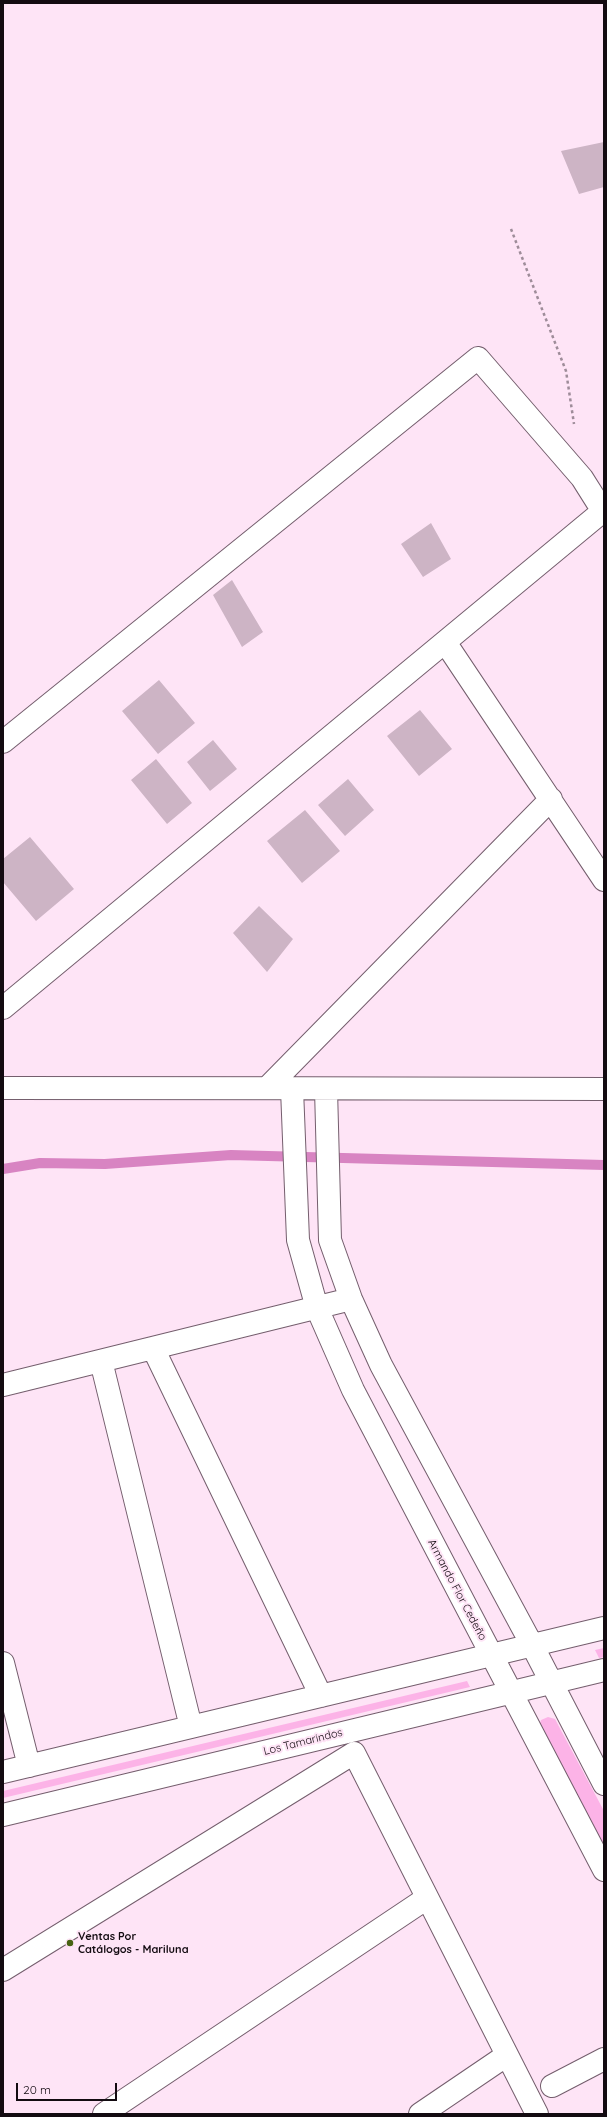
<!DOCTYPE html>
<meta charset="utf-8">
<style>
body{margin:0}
#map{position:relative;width:607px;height:2117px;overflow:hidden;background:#fee4f6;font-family:Quicksand,sans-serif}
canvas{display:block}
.frame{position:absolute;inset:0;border:4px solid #130b11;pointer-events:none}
.scale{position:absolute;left:16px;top:2083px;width:101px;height:18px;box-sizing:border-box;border:2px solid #130b11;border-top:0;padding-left:5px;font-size:12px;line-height:14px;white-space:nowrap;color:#130b11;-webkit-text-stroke:3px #fee4f6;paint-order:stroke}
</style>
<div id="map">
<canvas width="607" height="2117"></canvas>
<div class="frame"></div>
<div class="scale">20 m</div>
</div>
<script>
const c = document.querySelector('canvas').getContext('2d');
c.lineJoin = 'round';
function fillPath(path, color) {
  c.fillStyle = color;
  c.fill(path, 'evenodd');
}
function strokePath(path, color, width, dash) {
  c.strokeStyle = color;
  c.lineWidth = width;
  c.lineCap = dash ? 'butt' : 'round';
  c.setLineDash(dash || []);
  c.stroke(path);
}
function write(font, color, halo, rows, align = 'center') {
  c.font = font + ' Quicksand,sans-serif';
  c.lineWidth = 4;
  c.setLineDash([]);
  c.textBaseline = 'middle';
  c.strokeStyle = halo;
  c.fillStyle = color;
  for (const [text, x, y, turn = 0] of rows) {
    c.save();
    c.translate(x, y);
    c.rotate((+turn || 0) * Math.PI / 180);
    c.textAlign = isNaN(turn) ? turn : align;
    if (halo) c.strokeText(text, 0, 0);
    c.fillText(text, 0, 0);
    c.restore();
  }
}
fillPath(new Path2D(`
 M604 1648V1657L599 1658 595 1650Z
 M467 1681 470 1687 3 1798V1791Z
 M548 1717 555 1719 604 1811V1848L539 1726 541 1720Z`), '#fcb3e7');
strokePath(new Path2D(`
 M3 1169 40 1163 105 1164 231 1155 604 1165`), '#d884c2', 10);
fillPath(new Path2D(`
 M604 142V187L579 194 561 151Z
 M431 523 451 559 423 577 401 544Z
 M232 580 263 632 242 647 213 595Z
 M159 680 195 723 158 754 122 711Z
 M420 710 452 749 419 776 387 736Z
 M213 740 237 769 210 791 187 762Z
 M156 759 192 803 167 824 131 780Z
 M348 779 374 810 345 836 318 805Z
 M305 810 340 851 302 883 267 841Z
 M30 837 74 889 36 921 3 882V859Z
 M259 906 293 939 267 972 233 933Z`), '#cdb4c5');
const minor = new Path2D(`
 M445 642 604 880
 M3 742 478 358 582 478 604 513
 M3 1008 603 511
 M268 1087 551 799
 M3 1088C203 1087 404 1089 604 1089
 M292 1089 298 1240 317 1308 353 1390 604 1870
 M326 1089 330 1240 351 1299 381 1365 532 1645 604 1784
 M153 1348 321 1696
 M101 1361 191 1727
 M3 1385 351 1299
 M3 1663 29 1766
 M3 1772 604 1628
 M3 1815 604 1670
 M3 1970 354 1753 537 2114
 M552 2086 604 2059
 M104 2114 427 1898
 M420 2114 507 2055`);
strokePath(minor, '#745e6d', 24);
strokePath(new Path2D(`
 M511 229 566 371 574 424`), '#9e8c99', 2.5, [3, 3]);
strokePath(minor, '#fff', 22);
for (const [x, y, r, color] of [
 [70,1943,4,"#476212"]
]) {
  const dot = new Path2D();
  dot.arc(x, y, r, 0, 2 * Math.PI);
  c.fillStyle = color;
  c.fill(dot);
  strokePath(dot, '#fee4f6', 1.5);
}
write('11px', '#130b11', '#fee4f6', [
 ["Armando Flor Cedeño",457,1590,62],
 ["Los Tamarindos",303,1742,-14]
]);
write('bold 11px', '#130b11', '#fee4f6', [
 ["Ventas Por",78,1937],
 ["Catálogos - Mariluna",78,1950]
], 'left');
</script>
